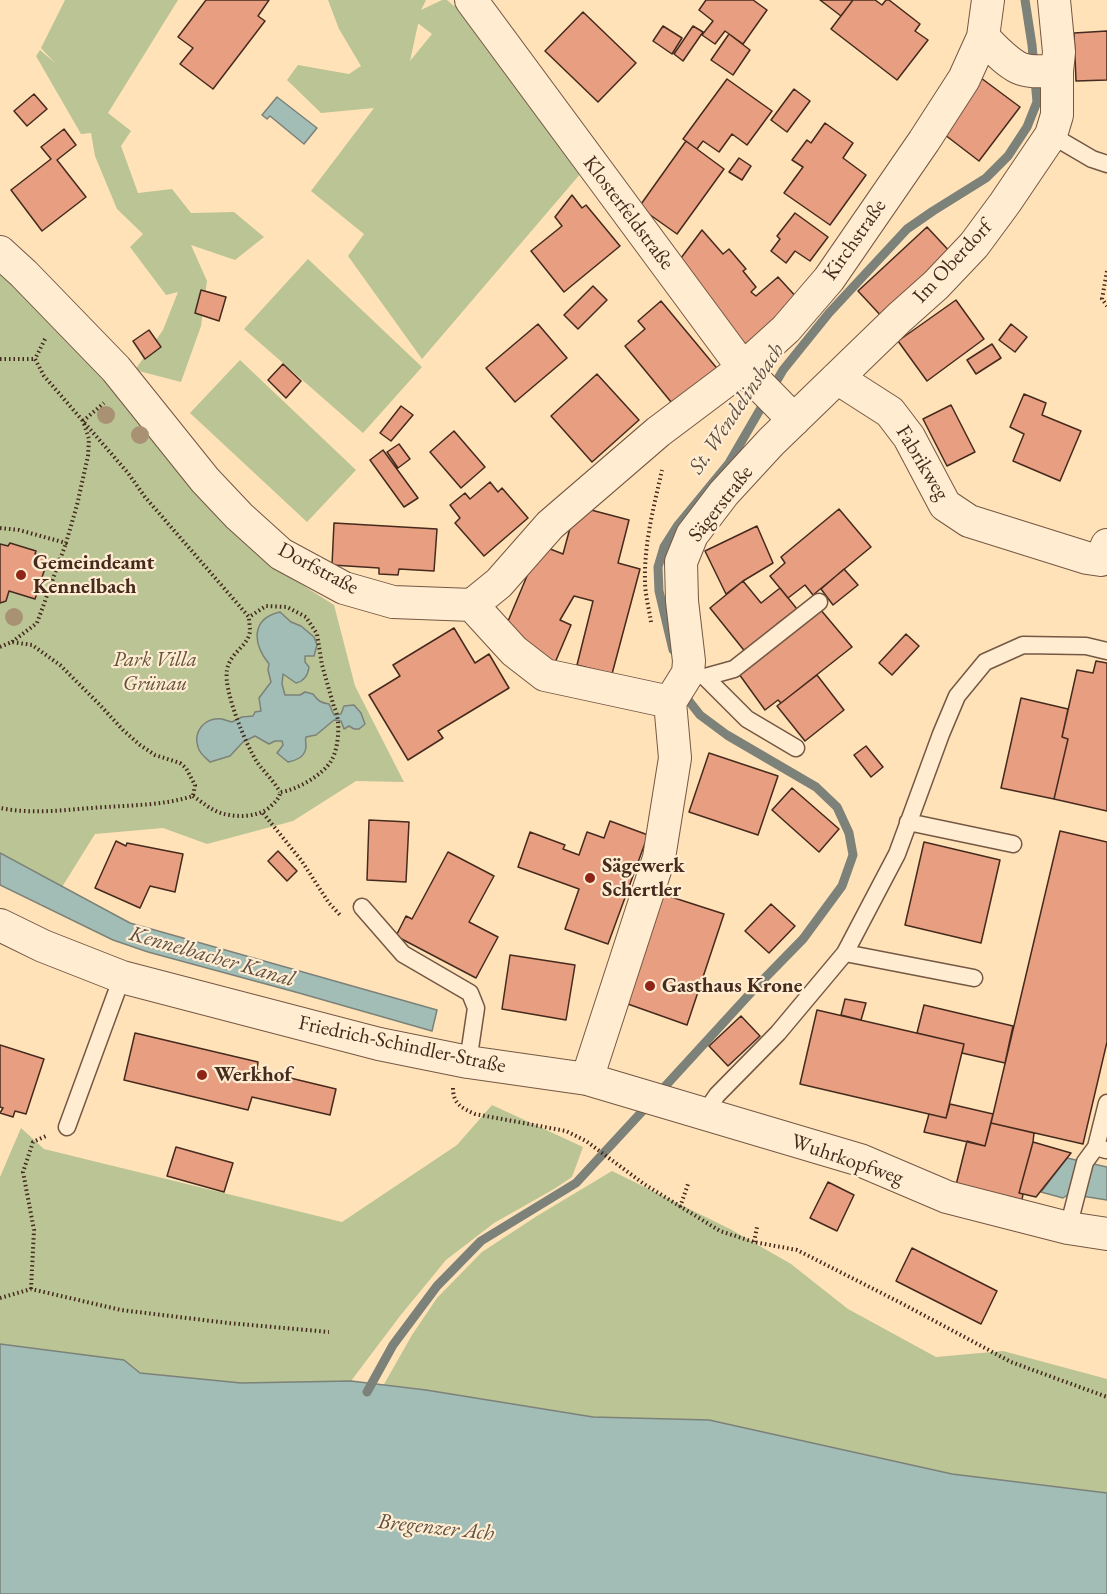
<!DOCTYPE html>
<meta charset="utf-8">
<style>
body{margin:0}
canvas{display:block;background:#ffe2b8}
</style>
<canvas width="1107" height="1594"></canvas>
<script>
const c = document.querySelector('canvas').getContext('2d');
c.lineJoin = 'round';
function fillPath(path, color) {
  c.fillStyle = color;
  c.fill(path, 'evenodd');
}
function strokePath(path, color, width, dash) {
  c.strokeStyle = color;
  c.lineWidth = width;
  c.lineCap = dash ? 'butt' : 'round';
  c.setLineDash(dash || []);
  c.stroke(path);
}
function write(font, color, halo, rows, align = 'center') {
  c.font = font + ' "EB Garamond",serif';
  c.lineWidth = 4.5;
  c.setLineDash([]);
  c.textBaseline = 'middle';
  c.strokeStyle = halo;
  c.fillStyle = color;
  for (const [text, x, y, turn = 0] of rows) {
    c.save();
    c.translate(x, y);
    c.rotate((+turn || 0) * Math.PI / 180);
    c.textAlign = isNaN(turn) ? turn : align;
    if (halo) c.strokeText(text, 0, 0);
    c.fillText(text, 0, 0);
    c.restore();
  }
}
fillPath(new Path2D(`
 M65 0H178L108 113 131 131 121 146 138 193 172 189 191 213 234 212 264 237 235 260 191 245 207 281 201 326 181 382 135 370 163 330 178 292 166 295 130 247 143 234 117 209 95 156 91 133 81 134 36 56 40 50 55 63 41 48Z
 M328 0H426L421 10 442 0H447L454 6 456 3 581 173 422 359 348 256 364 234 311 191 374 108 321 113 287 80 298 65 349 74 361 66 339 29ZM419 24 432 34 410 61 418 24Z
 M308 259 422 367 363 433 244 329Z
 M0 265 96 364 227 522 263 560 334 605 355 686 404 782 356 781 293 821 207 844 163 828 95 834 62 887 0 853Z
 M240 360 356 470 307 522 190 413Z
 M492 1105 583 1147 572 1177 554 1189 494 1223 446 1260 400 1316 351 1381 241 1383 140 1373 124 1360 0 1344V1177L21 1128 44 1149 342 1222 457 1145Z
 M612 1171 730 1229 791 1264 848 1309 936 1357 1003 1351 1107 1379V1493L952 1474 709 1420 593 1417 426 1390 383 1386 412 1335 437 1298 482 1252 537 1216Z`), '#bac494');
const water = new Path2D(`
 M277 97 317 128 304 144 270 116 267 119 262 115Z
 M280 612 291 622 301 626 314 637 317 645 314 656H305V662L309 667C308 675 305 681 296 683L283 674 282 684 285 695H300L305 692 313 694C318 701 321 703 329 704L334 715 341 714 344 706 354 705 361 713 365 724 359 729H354L349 726 344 729 341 721 334 720 316 735 306 737C305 740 306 743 306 747 305 757 297 760 288 762L277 753 283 745 282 741H275L269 744 255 736 243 742 230 756 210 762C206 758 199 753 198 747 193 731 205 717 222 719 225 720 228 721 232 722L242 717 253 716 255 712 261 711 259 698 271 682 268 670 269 664C253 644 250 619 280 612Z
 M0 853 130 923 437 1010 432 1031 299 993 148 952 113 940 0 885Z
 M1067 1158 1107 1167V1200L1069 1194 1063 1198 1041 1192Z
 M0 1344 124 1360 140 1373 241 1383 351 1381 426 1390 593 1417 709 1420 952 1474 1107 1493V1594H0Z`);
fillPath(water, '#a1bdb5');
strokePath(water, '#7c8279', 1.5);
strokePath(new Path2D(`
 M673 650 659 591 658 567 664 547 678 525 729 463 783 370 829 313 907 229 933 211 986 178 1008 156 1027 127 1037 102 1032 45 1025 0
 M658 1094 757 986 803 939 842 886 853 855 849 833 837 807 816 787 727 735 700 715 685 696 683 692
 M367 1392 393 1345 437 1286 481 1241 576 1183 649 1104`), '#7c8279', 9);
const building = new Path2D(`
 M206 0H269L258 16 265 21 213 89 180 64 193 48 178 37Z
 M706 0H753L767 10 743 44 725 31 715 44 702 35 713 21 699 10Z
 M820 0H853L841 16Z
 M853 0H875L882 5 886 0H889L920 24 915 31 928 40 897 80 831 29Z
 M583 12 636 63 598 102 545 51Z
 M663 26 682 38 672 54 653 41Z
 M693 26 703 32 683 61 674 54Z
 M1107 31V80L1076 81 1074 33Z
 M729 34 750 50 733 75 711 60Z
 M977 75 1020 107 979 161 936 128Z
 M727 79 772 111 747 145 732 134 719 152 703 141 697 149 683 139Z
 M794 89 810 101 787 132 771 120Z
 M34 94 47 109 27 126 14 111Z
 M825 123 853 143 843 158 866 175 830 225 784 193 803 167 792 160 807 140 811 143Z
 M64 129 76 145 57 160 86 197 42 231 11 190 51 159 41 147Z
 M686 141 724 169 677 234 639 207Z
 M739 158 751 166 742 180 729 172Z
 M572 195 582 208 586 205 620 246 564 292 531 251 562 226 555 217Z
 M795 213 828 237 810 261 795 251 786 263 771 251 780 239 777 236Z
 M927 227 953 255 884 319 858 291Z
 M702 230 723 254 729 249 746 269 743 271 756 287 751 292 756 296 778 277 799 300 747 346 675 266Z
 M593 286 607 300 578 329 564 315Z
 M201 290 226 297 219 321 195 313Z
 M956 300 984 339 927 381 898 341Z
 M661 301 720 372 676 408 625 346 645 329 638 321Z
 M538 324 567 358 515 402 486 368Z
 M1011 324 1027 337 1015 352 999 340Z
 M149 330 161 347 145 359 133 341Z
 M992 344 1001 358 976 374 967 360Z
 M283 364 301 381 286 398 268 380Z
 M597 374 639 420 592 462 551 416Z
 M1024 394 1046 403 1042 415 1081 431 1060 481 1013 461 1024 434 1010 427Z
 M951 405 975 452 947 466 923 419Z
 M401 406 413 415 391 441 380 433Z
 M454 431 485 467 461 488 430 452Z
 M399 444 410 459 398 468 387 452Z
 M383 450 418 498 404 507 370 460Z
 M490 482 498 492 502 488 528 518 484 556 455 523 460 518 450 505 465 493 470 499Z
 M576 506 629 520 618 563 640 569 612 674 577 665 593 601 574 596 560 620 571 625 554 665 506 626 540 545 563 554Z
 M839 509 871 547 813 595 805 585 788 598 770 576 785 563 781 557Z
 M334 523 437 529 434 571 399 569 398 575 379 574V568L332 565Z
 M757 526 773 563 743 581 726 594 705 551Z
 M10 543 36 551 35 554 48 559 35 599 9 591 6 601 0 603V544L8 546Z
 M844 569 858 585 833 605 821 589Z
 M743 581 761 603 780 588 797 609 777 624 779 627 747 654 710 608Z
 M820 609 852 647 781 703 778 700 765 710 739 674Z
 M454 628 475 663 489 654 509 688 438 731 443 738 408 760 369 695 400 676 393 665Z
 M906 634 919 646 892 675 879 663Z
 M1096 661 1107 663V811L1054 799 1068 739 1062 737 1077 670 1093 673Z
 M817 675 844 710 805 741 777 706Z
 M1021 698 1068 709 1062 737 1068 739 1054 799 1001 788Z
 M866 746 883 767 871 777 854 755Z
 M709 753 778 776 758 835 689 812Z
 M792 788 839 829 819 852 772 810Z
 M369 820 409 822 406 882 367 880Z
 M610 821 648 835 608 944 565 929 579 889 518 867 530 832 565 845 563 849 579 855 587 832 604 838Z
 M1060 831 1107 842V1042L1083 1144 991 1123Z
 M116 841 126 846 127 843 183 854 175 892 150 886 140 908 95 888Z
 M924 842 1000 860 981 943 905 925Z
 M278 851 297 871 287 881 268 861Z
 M448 852 494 876 469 922 498 937 476 978 396 936 406 916 412 919Z
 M662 894 724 914 687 1025 625 1003Z
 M771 904 795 926 769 953 745 931Z
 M510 955 575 965 566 1020 502 1009Z
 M845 999 866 1003 861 1020 841 1015Z
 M924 1005 1013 1026 1005 1063 962 1053 964 1044 917 1033Z
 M817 1010 964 1044 946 1118 800 1084Z
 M741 1016 760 1036 728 1066 709 1046Z
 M135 1033 258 1062 257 1070 336 1089 330 1115 252 1097 248 1110 124 1080Z
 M0 1045 44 1059 26 1114 15 1111 13 1117 0 1113 3 1108 0 1107Z
 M950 1104 993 1114 985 1146 924 1132 929 1114 946 1118Z
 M991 1123 1034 1133 1033 1142 1019 1193 1023 1194 1022 1200 956 1185 967 1141 985 1146Z
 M1033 1142 1071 1153 1036 1197 1019 1193Z
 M176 1147 233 1163 224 1192 167 1176Z
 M828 1182 854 1195 837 1231 810 1218Z
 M912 1248 997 1291 981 1324 896 1281Z`);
fillPath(building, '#e89e80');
strokePath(building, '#452a1e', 1.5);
const lane = new Path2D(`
 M1051 135 1092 159 1107 164
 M688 673 705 677 734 669 819 602
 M705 677 747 719 796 748
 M908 822 1013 844
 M362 907 403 954 470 993 476 1008 468 1062
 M845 953 974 978
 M704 1114 717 1095 778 1033 845 953 897 854 941 734 957 696 985 662 1023 645 1086 646 1107 651
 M67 1127 122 977
 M1106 1150 1096 1147 1107 1103
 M1068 1228 1085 1162 1096 1147`);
const street = new Path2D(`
 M471 0 743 368 794 420
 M1054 0 1059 52 1057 71
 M0 252 24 274 116 369 205 480 239 516 281 554 344 588 393 602 472 605 499 583 550 525 658 432 743 368 786 329 829 279 924 141 964 79 983 37 988 0
 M837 378 890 412 909 437 945 505 969 521 1087 558 1101 560 1107 545
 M472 605 514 651 545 675 670 702
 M0 925 43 946 122 977 379 1044 468 1062 587 1079 860 1160 947 1197 1068 1228 1107 1234
 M587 1079 659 858 675 758 670 702 688 673 689 661 682 601 681 562 692 535 724 493 771 442 899 318 936 285 974 245 1005 203 1051 135 1057 115V71C1045 71 1030 73 1019 68 1005 61 994 48 983 37`);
strokePath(lane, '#745844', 19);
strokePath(street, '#745844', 34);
strokePath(new Path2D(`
 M1107 271 1102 299 1107 306
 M45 339 35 359 44 376 128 473 145 497 249 617C249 622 250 627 250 631 248 647 230 652 227 670 223 690 246 745 257 762 264 772 274 781 280 792
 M0 359H35
 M0 528 19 530 66 543 77 505 88 456 89 439 83 421 104 403
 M651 622C649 609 645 594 645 581 644 543 654 506 662 470
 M12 642 37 623 66 543
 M0 647 12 642 32 645 60 665 99 704 123 730 140 745 155 755 180 763 186 768 195 785 193 796C165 805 135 805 106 807 70 809 35 815 0 808
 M193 796C202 802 211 810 221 813 237 818 258 817 270 807 275 802 280 798 280 792 295 791 323 775 331 761 339 749 341 719 334 707L322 665 317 634 306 617 287 607 266 606 249 617
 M263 813 301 860 329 903 340 915
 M453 1088C453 1104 462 1108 475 1114L566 1131 586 1141 644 1184 720 1231 754 1242 797 1250 901 1303 1011 1362 1107 1397
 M680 1207 688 1184
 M754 1242 757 1227
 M31 1289 34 1230 23 1172 33 1142 46 1136
 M0 1298 31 1289 121 1310 228 1323 329 1332`), '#452a1e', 4, [1.5, 3]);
strokePath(lane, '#ffecd1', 16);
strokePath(street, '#ffecd1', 32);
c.fillStyle = '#a99274';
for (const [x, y] of [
 [106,415],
 [140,435],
 [14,617]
]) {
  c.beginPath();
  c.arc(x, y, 9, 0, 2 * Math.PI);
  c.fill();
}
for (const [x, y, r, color] of [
 [21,575,6,"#8f2418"],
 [590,878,6,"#8f2418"],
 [650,986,6,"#8f2418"],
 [202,1075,6,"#8f2418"]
]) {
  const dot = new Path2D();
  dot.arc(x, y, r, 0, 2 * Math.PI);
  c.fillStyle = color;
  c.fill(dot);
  strokePath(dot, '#ffecd1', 2);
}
write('21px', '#452a1e', '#ffecd1', [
 ["Klosterfeldstraße",628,213,53],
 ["Kirchstraße",855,240,-55],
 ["Im Oberdorf",953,262,-47],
 ["Fabrikweg",922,463,59],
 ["Sägerstraße",721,504,-52],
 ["Dorfstraße",318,569,28],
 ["Friedrich-Schindler-Straße",402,1045,12],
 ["Wuhrkopfweg",847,1160,19]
]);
write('bold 21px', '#452a1e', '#ffecd1', [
 ["Gemeindeamt",33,563],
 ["Kennelbach",33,587],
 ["Sägewerk",602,866],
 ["Schertler",602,890],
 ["Gasthaus Krone",662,986],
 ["Werkhof",214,1075]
], 'left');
write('italic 21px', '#62503c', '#ffecd1', [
 ["Park Villa",155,660],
 ["Grünau",155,684]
]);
write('italic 22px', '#5c4f44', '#ffecd1', [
 ["St. Wendelinsbach",737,409,-56],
 ["Kennelbacher Kanal",212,957,16],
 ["Bregenzer Ach",436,1528,6]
]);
</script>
